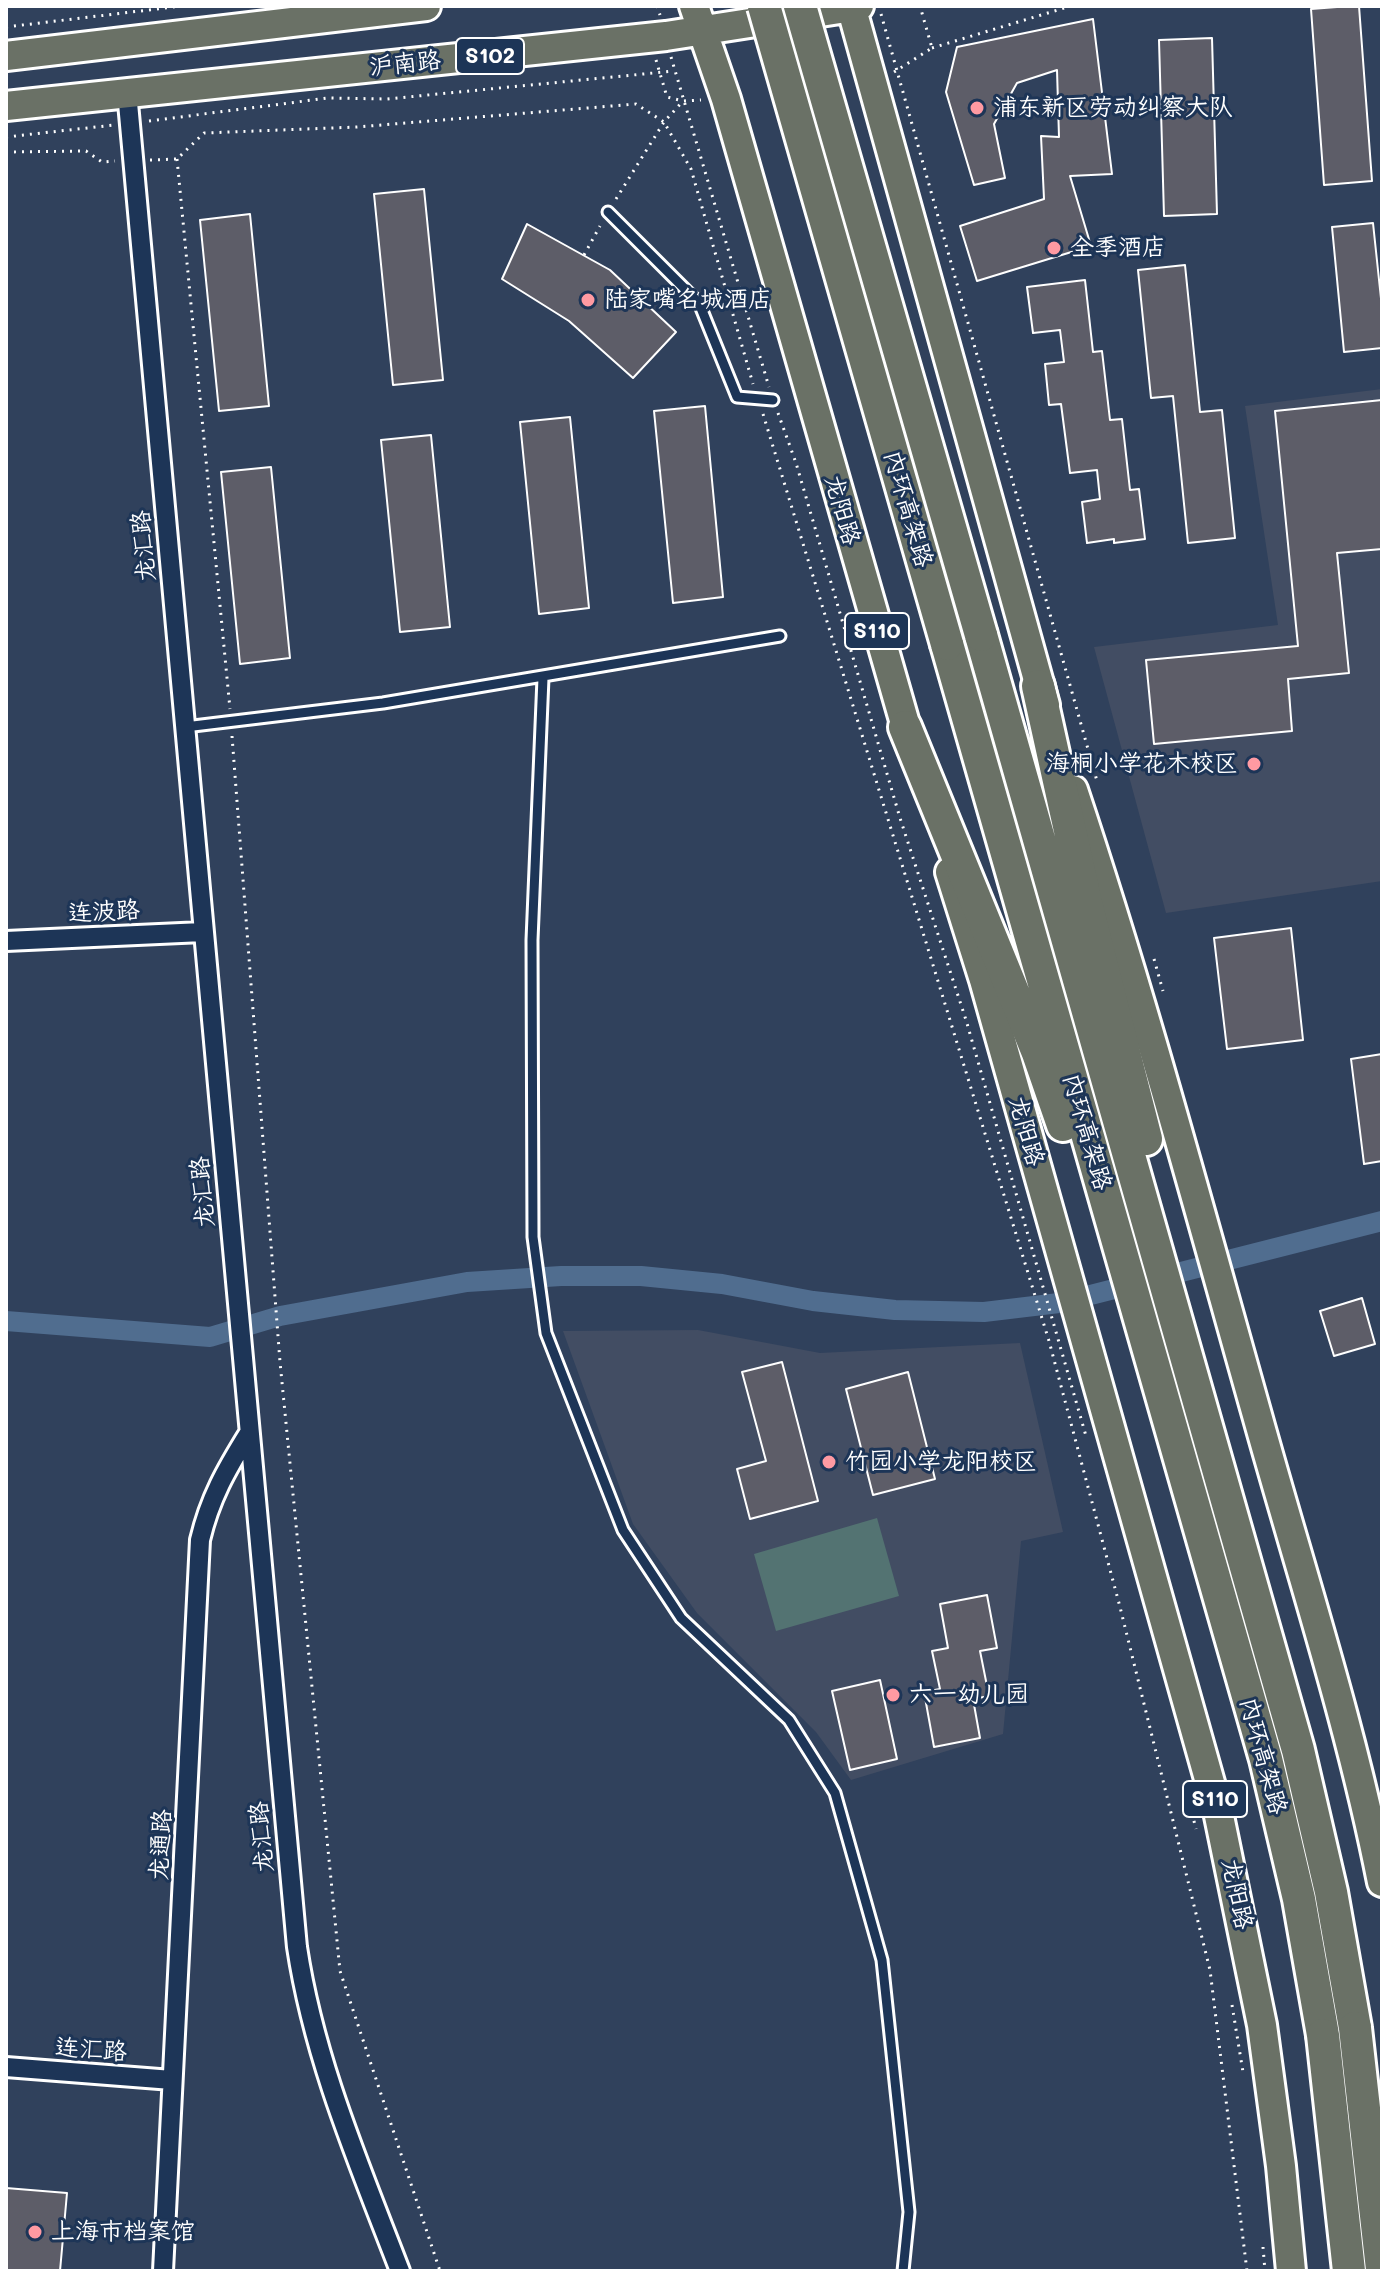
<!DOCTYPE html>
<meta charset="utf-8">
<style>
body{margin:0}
#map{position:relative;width:1388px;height:2277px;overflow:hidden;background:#30415c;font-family:Mali,sans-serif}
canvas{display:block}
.frame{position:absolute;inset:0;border:8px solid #fff;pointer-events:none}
</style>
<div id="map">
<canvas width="1388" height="2277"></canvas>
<div class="frame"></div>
</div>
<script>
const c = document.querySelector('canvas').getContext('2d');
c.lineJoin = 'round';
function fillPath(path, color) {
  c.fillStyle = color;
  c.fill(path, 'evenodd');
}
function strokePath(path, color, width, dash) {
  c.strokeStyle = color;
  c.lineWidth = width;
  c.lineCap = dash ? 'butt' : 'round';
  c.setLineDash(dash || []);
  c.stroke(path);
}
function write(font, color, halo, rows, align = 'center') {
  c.font = font + ' Mali,"LXGW WenKai TC",sans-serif';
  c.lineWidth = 6;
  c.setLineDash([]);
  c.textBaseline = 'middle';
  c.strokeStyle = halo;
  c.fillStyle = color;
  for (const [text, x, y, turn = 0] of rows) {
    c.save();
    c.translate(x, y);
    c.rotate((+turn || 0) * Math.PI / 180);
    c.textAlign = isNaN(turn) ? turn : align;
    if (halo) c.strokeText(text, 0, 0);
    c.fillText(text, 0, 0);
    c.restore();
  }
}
fillPath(new Path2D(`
 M1382 389V881L1166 913 1094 647 1278 625 1245 406Z
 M698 1330 820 1353 1020 1343 1063 1532 1021 1541 1003 1734 851 1780 816 1732 697 1613 633 1524 563 1331Z`), '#424d63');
fillPath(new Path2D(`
 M877 1518 899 1596 776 1631 754 1554Z`), '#537372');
strokePath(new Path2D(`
 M6 1321 210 1337 280 1316 467 1282 561 1276H641L722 1284 813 1301 895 1310 984 1312 1059 1303 1382 1221`), '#506d8f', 20);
const building = new Path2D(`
 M1350 6H1359L1372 181 1324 185 1311 9Z
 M1093 19 1112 174 1070 176 1091 246 977 281 960 226 1044 199 1041 136 1059 137 1057 70 1017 83 994 124 1005 178 974 185 946 92 957 47Z
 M1212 38 1217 214 1164 216 1159 40Z
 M424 189 443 380 393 385 374 194Z
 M250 214 269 406 219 411 200 220Z
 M1373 223 1382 308V348L1344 352 1332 227Z
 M527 224 610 270 676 332 633 378 569 321 502 279Z
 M1185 265 1200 412 1222 410 1235 538 1188 543 1173 396 1151 398 1138 270Z
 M1085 280 1093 352 1102 351 1110 420 1122 419 1130 490 1139 489 1145 539 1114 543V539L1087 543 1082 502 1100 499 1097 470 1070 473 1061 404 1049 405 1045 364 1064 362 1060 330 1033 333 1027 287Z
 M1382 400V549L1337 553 1349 673 1288 679 1292 731 1154 744 1146 660 1298 646 1275 411Z
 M705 406 723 597 673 603 654 411Z
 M570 417 589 608 539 614 520 422Z
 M431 435 450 627 400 632 381 440Z
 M271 467 290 658 240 664 221 472Z
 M1291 928 1303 1040 1227 1049 1214 938Z
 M1382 1054V1161L1364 1164 1351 1059Z
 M1362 1298 1375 1344 1334 1356 1320 1311Z
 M782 1362 818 1501 750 1519 737 1469 766 1461 742 1372Z
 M908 1372 935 1479 873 1495 846 1389Z
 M987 1595 997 1648 980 1651 989 1696 973 1699 980 1738 934 1747 924 1692 940 1689 932 1651 948 1648 940 1604Z
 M880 1680 897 1759 850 1770 832 1691Z
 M6 2188 67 2193 60 2271H6Z`);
fillPath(building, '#5d5d68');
strokePath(building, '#fff', 2);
const lane = new Path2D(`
 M608 212 699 303 737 397 773 400
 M543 678 532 940 533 1237 546 1333 623 1530 681 1618 789 1720 835 1793 882 1960 909 2212 903 2271
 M185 727 383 703 780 636`);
const street = new Path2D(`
 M127 92 297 1947C314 2060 359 2164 400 2271
 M6 941 203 932
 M6 2067 172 2080
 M163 2271 200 1540C210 1498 226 1470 249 1433`);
const primary = new Path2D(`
 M694 6 726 99 912 748
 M851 6 1045 705
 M6 56 426 6
 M6 106 666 36 859 6
 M1073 790C1142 996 1198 1206 1257 1415 1300 1570 1351 1724 1382 1882
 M950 872 984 980 1218 1811 1262 2025 1281 2166 1291 2271`);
const highway = new Path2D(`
 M981 635 1298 1750 1331 1892 1355 2028
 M947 644 1266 1759 1299 1899 1323 2035
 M1038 686 1087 907 1146 1139
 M905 727 1038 1053 1063 1125`);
strokePath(lane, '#fff', 15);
strokePath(street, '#fff', 24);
strokePath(primary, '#fff', 34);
strokePath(highway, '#fff', 38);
strokePath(new Path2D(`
 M657 6 660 15
 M881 14 1097 781
 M6 27 182 6
 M932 48 1071 6
 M671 57 769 387
 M656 60 667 97 683 101
 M894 72 932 48 920 6
 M149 121 328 98 387 99 674 71
 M6 137 114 125
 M6 152 86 151 102 162 115 161
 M177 159 230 709
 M150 160 177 159 204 133 357 127 636 104 664 122 691 169 753 384
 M616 199 664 122 683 101 701 100
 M584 255 600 226
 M778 413 796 463 900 818 966 1020 1086 1436
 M763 414 1049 1341 1120 1607 1210 1970 1247 2271
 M232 736 280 1362 340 1971 440 2271
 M1154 959 1163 991
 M1186 1790 1196 1829
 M1232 2005 1243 2072
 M1263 2247 1265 2271`), '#fff', 3, [2, 6]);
strokePath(lane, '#1d3557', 9);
strokePath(street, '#1d3557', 18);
strokePath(primary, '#6a7166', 28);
strokePath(highway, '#6a7166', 32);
const highwayBridge = new Path2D(`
 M764 6 947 644
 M800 6 981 635
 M1355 2028 1382 2269
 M1323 2035 1349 2271`);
strokePath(highwayBridge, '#fff', 38, []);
strokePath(highwayBridge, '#6a7166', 32);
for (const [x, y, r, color] of [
 [977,108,8,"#ff9aa2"],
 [1054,248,8,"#ff9aa2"],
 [588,300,8,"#ff9aa2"],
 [1254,764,8,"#ff9aa2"],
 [829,1462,8,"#ff9aa2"],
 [893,1695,8,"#ff9aa2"],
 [35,2232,8,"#ff9aa2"]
]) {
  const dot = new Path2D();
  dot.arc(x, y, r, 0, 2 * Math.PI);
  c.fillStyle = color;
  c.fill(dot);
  strokePath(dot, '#1d3557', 3);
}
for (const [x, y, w] of [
 [490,56,68],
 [877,631,64],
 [1215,1799,64]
]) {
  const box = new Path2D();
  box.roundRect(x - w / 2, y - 18, w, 36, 6);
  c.fillStyle = '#1d3557';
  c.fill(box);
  strokePath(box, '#fff', 2);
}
write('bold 22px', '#fff', null, [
 ["S102",490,56],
 ["S110",877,631],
 ["S110",1215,1799]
]);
write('24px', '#fff', '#1d3557', [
 ["沪南路",405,64,-6],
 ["内环高架路",908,509,74],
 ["龙阳路",842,510,74],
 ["龙汇路",144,546,-95],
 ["连波路",104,912,-3],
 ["龙阳路",1026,1131,74],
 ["内环高架路",1087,1132,74],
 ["龙汇路",203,1192,-95],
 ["内环高架路",1263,1756,75],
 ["龙汇路",262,1837,-95],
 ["龙通路",161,1845,-87],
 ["龙阳路",1237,1894,78],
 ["连汇路",91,2050,4]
]);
write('24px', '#fff', '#1d3557', [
 ["浦东新区劳动纠察大队",993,108],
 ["全季酒店",1070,248],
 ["陆家嘴名城酒店",604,300],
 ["海桐小学花木校区",1238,764,"right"],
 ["竹园小学龙阳校区",845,1462],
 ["六一幼儿园",909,1695],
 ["上海市档案馆",51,2232]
], 'left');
</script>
